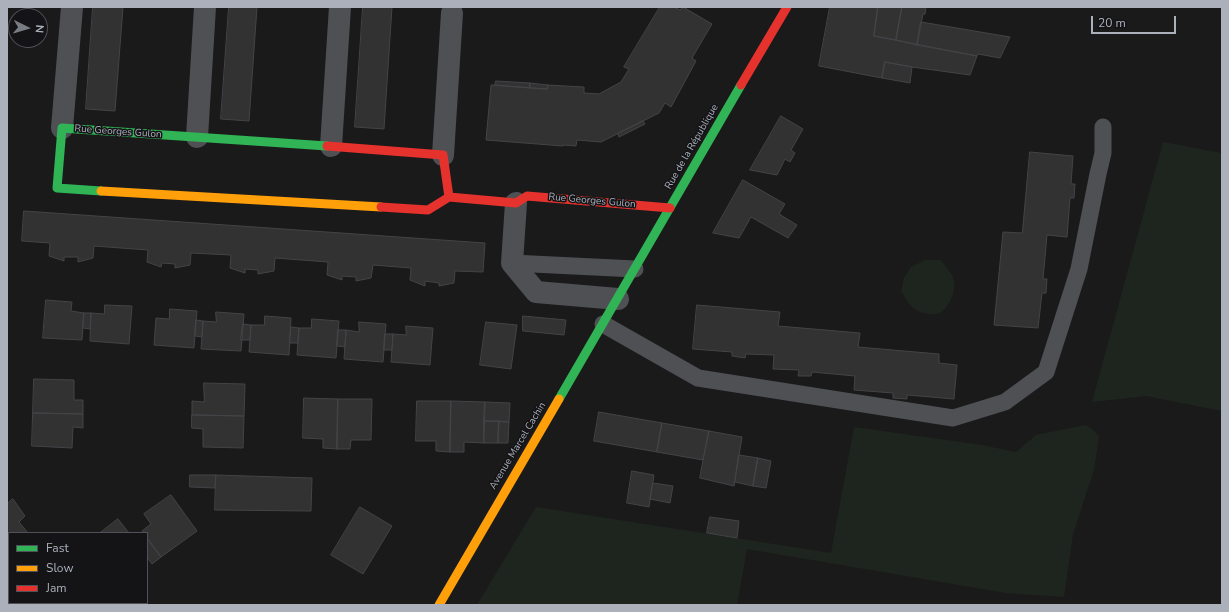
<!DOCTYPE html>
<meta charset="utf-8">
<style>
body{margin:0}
#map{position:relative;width:1229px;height:612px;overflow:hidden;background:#1a1a1b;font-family:"Nunito Sans",sans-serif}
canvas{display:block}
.frame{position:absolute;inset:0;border:8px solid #abb0bb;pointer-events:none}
.legend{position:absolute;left:8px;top:532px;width:140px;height:72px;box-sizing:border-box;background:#141417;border:1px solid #505259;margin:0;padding:5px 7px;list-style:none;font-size:12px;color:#abb0bb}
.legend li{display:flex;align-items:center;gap:8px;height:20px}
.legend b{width:20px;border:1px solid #505259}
.north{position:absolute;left:8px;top:8px;width:40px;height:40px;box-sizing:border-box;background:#141417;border:1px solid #505259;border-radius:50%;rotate:95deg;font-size:11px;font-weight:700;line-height:16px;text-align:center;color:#abb0bb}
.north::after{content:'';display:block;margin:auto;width:14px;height:18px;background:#787c83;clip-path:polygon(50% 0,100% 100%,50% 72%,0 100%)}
.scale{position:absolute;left:1091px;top:16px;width:85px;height:18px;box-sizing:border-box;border:2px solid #abb0bb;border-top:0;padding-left:5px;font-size:12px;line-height:14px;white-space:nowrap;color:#abb0bb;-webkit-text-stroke:3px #141417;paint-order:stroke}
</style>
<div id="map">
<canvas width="1229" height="612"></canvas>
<div class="frame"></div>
<ul class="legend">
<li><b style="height:5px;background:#30b455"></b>Fast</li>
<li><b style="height:5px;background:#ff9f0a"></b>Slow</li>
<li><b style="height:5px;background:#e5322d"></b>Jam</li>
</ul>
<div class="north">N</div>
<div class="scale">20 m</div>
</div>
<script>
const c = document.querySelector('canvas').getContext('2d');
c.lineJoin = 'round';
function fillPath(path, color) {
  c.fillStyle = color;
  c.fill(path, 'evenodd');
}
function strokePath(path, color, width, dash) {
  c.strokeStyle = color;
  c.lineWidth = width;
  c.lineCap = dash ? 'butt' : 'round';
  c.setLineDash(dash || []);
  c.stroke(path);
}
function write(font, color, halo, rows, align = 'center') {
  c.font = font + ' "Nunito Sans",sans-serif';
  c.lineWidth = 3;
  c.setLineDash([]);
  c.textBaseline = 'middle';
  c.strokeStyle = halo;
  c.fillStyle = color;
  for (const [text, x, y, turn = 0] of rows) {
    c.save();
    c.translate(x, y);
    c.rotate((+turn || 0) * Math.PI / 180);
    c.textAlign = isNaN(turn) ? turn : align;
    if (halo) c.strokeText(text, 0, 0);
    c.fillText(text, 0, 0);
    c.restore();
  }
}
fillPath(new Path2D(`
 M1163 142 1222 153V411L1147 396 1092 402Z
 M925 260H941C944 265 949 270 952 275 958 287 951 305 941 312 934 316 923 314 916 310 910 307 905 297 901 291L904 278 911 267Z
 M1086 425 1092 429 1099 436 1094 470 1073 534 1064 597 1006 593 747 549 737 605H477L536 507 831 553 854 427 982 445 1016 452 1036 435Z`), '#1e251f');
const building = new Path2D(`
 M93 7H123L115 111 86 109Z
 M229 7H257L249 121 221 119Z
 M363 7H392L384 129 355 127Z
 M660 7H674L680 10 683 7 712 24 692 58 696 61 671 107 665 103 659 113 601 142 577 140 576 146 563 145V146L486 140 491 85 547 89 548 85 584 87V93L599 94 621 82 629 69 624 67Z
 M830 7H878L874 36 977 56 970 75 912 67 885 62 882 78 819 66Z
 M878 7H902L896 40 874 36Z
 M902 7H926L925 14H923L917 45 896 40Z
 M921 22 1010 37 1000 58 978 54 977 56 917 45Z
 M885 62 912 67 910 83 882 78Z
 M496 81 530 83V88L495 85Z
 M530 83 548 85 547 89 530 88Z
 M781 116 803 129 791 150 795 153 790 162 785 159 777 175 750 170Z
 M643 121 645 124 619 137 618 134Z
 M1030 152 1073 156 1071 184H1075L1074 198H1070L1067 237 1047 235 1043 279H1047L1046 293H1042L1038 328 994 325 1003 232 1022 233Z
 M743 180 785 204 779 214 797 225 788 238 751 217 739 238 713 233Z
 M24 211 485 243 483 272 455 271 454 283 439 286V283L425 281V286L410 280 411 268 373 265 371 278 356 281V277L342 276V280L327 275 328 262 275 258 274 271 258 274V270L245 269V273L230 268 231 255 191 253 190 265 175 268V264L162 263 161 267 147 262 148 250 94 246 93 258 78 262V257H64V261L49 256 50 243 22 241Z
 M46 300 72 302 71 311 84 313 82 340 43 338Z
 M105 305 132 306 129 344 90 341 91 313 104 314Z
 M697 305 780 312 778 326 860 333 858 347 939 354V363L957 365 954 399 907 395V399L893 398V393L854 390 855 376 812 372 811 376H798L799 370 773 369 774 355 746 354 745 358 732 356V352L693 349Z
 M170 309 197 311 194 348 154 345 156 318 169 319Z
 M216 312 244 314 241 351 201 349 203 321 216 322Z
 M84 313H91L90 329 83 328Z
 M265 316 291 318 289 355 249 352 251 325H264Z
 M523 316 566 320 564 335 523 331Z
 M312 319 339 321 336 358 297 355 299 328H311Z
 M196 320 203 321 202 337 195 336Z
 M359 322 386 324 383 362 344 359 346 330 359 332Z
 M486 322 517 325 511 369 480 365Z
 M243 324 251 325 250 340H241Z
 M406 326 433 328 430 365 391 362 393 334 406 335Z
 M291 327 299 328 298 343H290Z
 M338 330H346L345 347 337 346Z
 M385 334H393L392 350H384Z
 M34 379 74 380V400H83V414L33 413Z
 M204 383 245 384 244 416 192 415V401L204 402Z
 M304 398 338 399 337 449 323 448V439L303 438Z
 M338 399H372L371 440H351L350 449H337Z
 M417 401H451L450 452 436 451V441H416Z
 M451 401 485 402 484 443 464 442V452H450Z
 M485 402 510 403 509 422 484 421Z
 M599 412 662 423 657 452 594 441Z
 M33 413 83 414V428L73 427 72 448 32 446Z
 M192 415 244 416 243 448 203 447V429L192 428Z
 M484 421H499L498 443H484Z
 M499 421 509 422 508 443H498Z
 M662 423 709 431 703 460 657 452Z
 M709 431 742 437 734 486 700 478Z
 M739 455 758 458 753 486 735 482Z
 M758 458 771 461 766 488 753 486Z
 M632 471 654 475 649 507 627 503Z
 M190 475H216L215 488 190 487Z
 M216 475 312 478 311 511 215 510Z
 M653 483 673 486 670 503 650 499Z
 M171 495 197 531 161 557 147 538V533H143L142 531 151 524 144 514Z
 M13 499 25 516 19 522 28 533H9V564L7 562V504Z
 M360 507 392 526 363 574 331 555Z
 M710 517 739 521 737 538 707 533Z
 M118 519 129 533H100Z
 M147 538 161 557 152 564 147 557Z`);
fillPath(building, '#323233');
strokePath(building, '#434447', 1);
strokePath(new Path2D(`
 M512 263 635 269
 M603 324 698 378 953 418 1005 402 1046 372 1079 269 1098 174 1103 153V127`), '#4e5054', 17);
strokePath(new Path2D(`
 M62 128 72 7
 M197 137 205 7
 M331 146 340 7
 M443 155 452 13
 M516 203 512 263 536 292 618 299
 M7 604 20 605`), '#4e5054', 22);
strokePath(new Path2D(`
 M101 191 57 188 62 128 327 146
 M559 399 741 85`), '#30b455', 9);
strokePath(new Path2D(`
 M101 191 381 207
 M439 605 559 399`), '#ff9f0a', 9);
strokePath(new Path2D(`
 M741 85 787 7
 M327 146 443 155 449 197
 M381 207 428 210 449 197 516 203 527 196 670 208`), '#e5322d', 9);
write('10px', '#abb0bb', '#141417', [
 ["Rue Georges Gulon",118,132,4],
 ["Rue de la République",692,147,-60],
 ["Rue Georges Gulon",592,201,5],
 ["Avenue Marcel Cachin",518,446,-59]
]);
</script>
